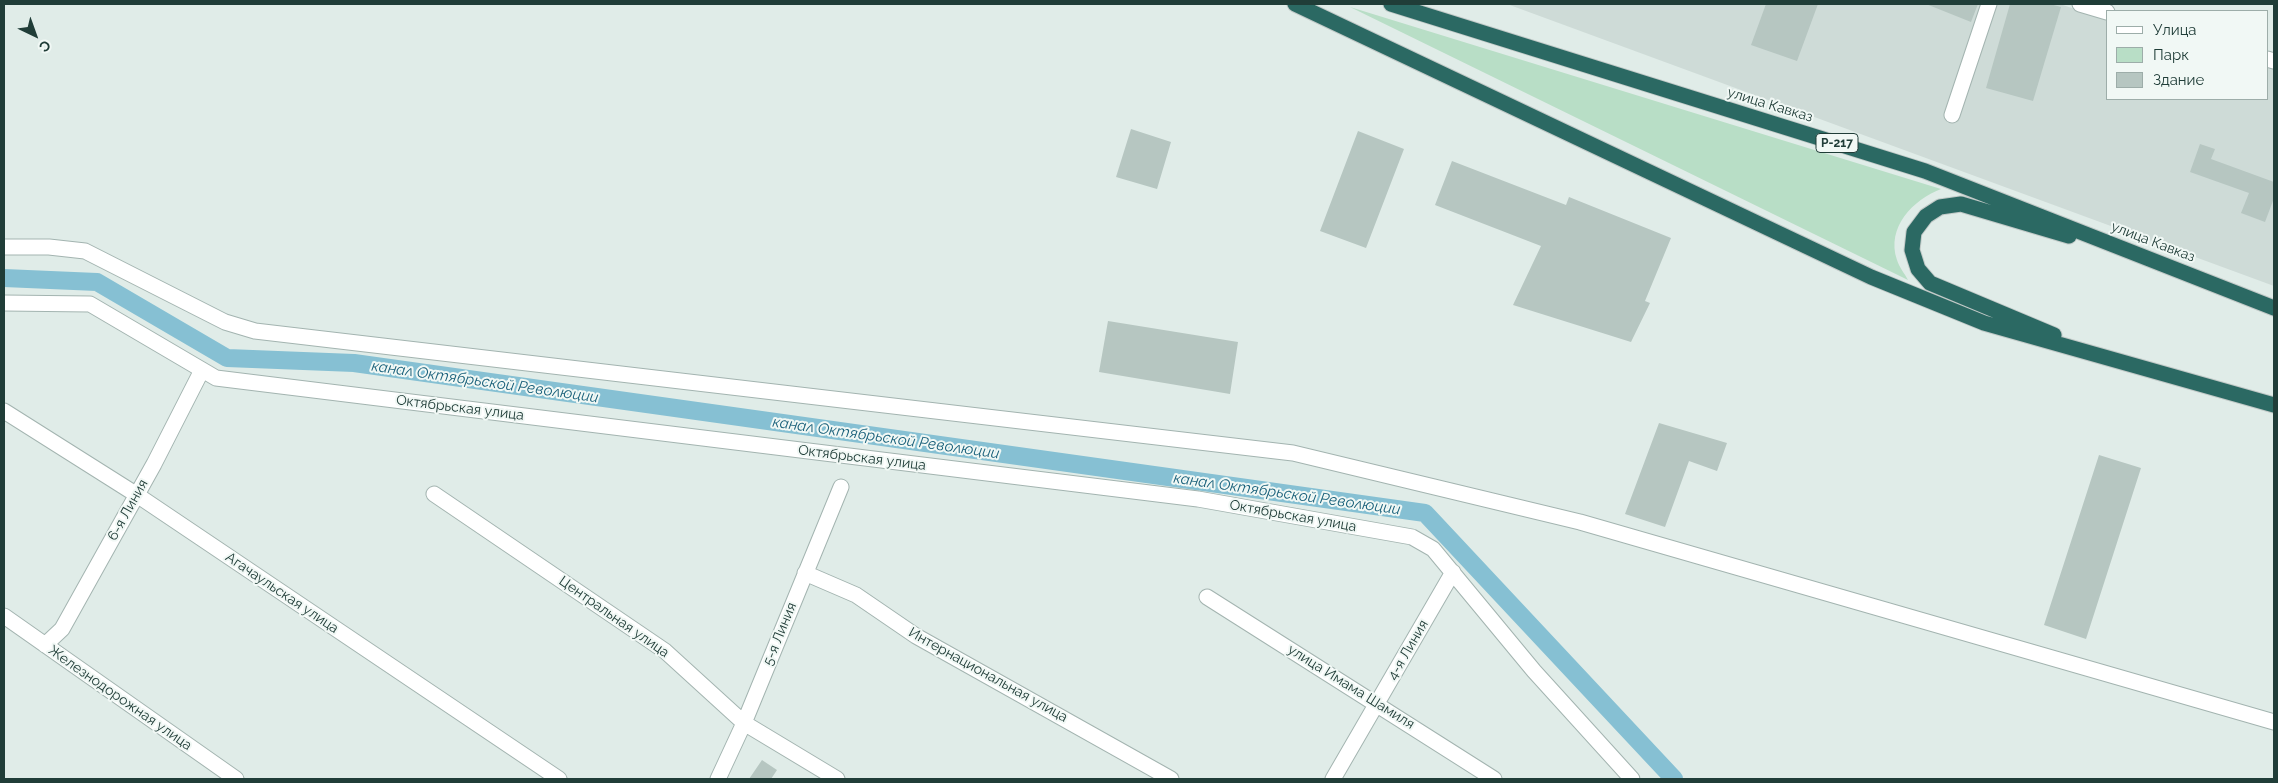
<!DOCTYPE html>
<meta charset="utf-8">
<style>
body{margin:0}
#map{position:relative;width:2278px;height:783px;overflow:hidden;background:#e0ece8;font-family:Raleway,sans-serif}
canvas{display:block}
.frame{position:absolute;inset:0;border:5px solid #203d38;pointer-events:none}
.legend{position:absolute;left:2106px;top:10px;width:162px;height:90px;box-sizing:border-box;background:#f1f8f5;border:1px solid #9dada9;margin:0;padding:6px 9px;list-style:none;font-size:15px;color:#203d38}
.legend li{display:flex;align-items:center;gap:10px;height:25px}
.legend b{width:25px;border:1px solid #9dada9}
.north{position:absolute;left:10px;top:10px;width:50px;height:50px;-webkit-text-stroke:4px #f1f8f5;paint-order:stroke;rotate:138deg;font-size:14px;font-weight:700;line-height:20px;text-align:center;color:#203d38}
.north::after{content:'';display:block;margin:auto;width:18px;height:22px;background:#203d38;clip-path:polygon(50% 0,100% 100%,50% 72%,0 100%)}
</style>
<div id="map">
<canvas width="2278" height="783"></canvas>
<div class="frame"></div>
<ul class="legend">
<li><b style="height:6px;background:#fff"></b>Улица</li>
<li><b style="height:14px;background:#b8dec6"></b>Парк</li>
<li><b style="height:14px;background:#b6c6c1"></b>Здание</li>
</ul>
<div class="north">С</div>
</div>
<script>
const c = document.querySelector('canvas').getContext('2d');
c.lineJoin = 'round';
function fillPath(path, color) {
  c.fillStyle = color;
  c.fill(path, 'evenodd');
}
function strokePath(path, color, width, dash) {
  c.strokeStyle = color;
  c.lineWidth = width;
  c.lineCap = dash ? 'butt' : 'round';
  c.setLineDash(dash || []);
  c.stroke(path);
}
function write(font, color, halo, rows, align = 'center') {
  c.font = font + ' Raleway,sans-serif';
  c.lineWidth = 4;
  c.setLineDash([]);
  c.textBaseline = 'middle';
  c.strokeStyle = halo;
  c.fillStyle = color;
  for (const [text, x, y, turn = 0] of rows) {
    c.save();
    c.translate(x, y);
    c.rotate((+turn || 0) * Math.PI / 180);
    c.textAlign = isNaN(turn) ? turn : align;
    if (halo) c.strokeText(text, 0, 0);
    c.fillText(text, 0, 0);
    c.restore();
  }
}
fillPath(new Path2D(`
 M1507 4H2060L2107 20V99H2267V63L2274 65V286Z`), '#cedbd7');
fillPath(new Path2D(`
 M1350 7 1941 189C1913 200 1886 227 1897 260 1899 267 1905 274 1908 280Z`), '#b8dec6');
strokePath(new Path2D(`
 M4 278 97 282 227 358 354 363 1425 513 1674 779`), '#86c0d3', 18);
fillPath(new Path2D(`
 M1766 4H1818L1797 61 1751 45Z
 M1926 4H1978L1971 22Z
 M2010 4H2050L2061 7 2033 101 1986 88Z
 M1131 129 1171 142 1157 189 1116 177Z
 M1358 131 1404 149 1366 248 1320 231Z
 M2200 144 2215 149 2211 159 2274 182V198L2265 222 2241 213 2249 193 2190 172Z
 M1452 161 1566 205 1569 197 1671 238 1645 301 1650 303 1631 342 1513 305 1541 246 1435 205Z
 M1108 321 1238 342 1230 394 1099 372Z
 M1659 423 1727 443 1717 471 1689 461 1665 527 1625 514Z
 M2099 455 2141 468 2086 639 2044 625Z
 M762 760 777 770 771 779H749Z`), '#b6c6c1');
const minor = new Path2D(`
 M2080 4 2107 12
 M2267 59 2274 61
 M1952 115 1989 4
 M4 247H49L85 251 225 322 255 331 1293 453 1580 522 2274 722
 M4 303 90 304 216 378 1198 499 1412 537 1433 549 1534 671 1632 779
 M4 411 137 495 559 779
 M434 494 665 651 744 723 837 779
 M805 573 856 595 916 636 1171 779
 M1207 597 1494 779
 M4 616 236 779
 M45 645 62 629 154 464 202 370
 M718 779 744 723 841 487
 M1333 779 1453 572`);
const highway = new Path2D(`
 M1295 4 1871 277 1984 323 2274 405
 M1391 4 1925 171 2274 308
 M2054 335 1930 283 1918 269 1912 250 1914 232 1926 216 1940 207 1961 204 2069 236`);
strokePath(minor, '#a3b4b0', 17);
strokePath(highway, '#c1c9c7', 17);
strokePath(minor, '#fff', 15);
strokePath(highway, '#2b6963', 15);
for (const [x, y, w] of [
 [1837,143,42]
]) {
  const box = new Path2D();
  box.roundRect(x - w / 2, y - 9.5, w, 19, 4);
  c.fillStyle = '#f1f8f5';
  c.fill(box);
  strokePath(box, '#203d38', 1);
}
write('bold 12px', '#203d38', null, [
 ["Р-217",1837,143]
]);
write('14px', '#203d38', '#f1f8f5', [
 ["улица Кавказ",1770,105,17],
 ["улица Кавказ",2153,242,21],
 ["Октябрьская улица",460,408,7],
 ["Октябрьская улица",862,458,7],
 ["6-я Линия",128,510,-61],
 ["Октябрьская улица",1293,516,10],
 ["Агачаульская улица",282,593,34],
 ["Центральная улица",614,617,35],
 ["5-я Линия",780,634,-68],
 ["4-я Линия",1408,650,-60],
 ["Интернациональная улица",988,675,29],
 ["улица Имама Шамиля",1351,687,32],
 ["Железнодорожная улица",120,698,35]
]);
write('italic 15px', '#19607a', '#f1f8f5', [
 ["канал Октябрьской Революции",485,382,8],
 ["канал Октябрьской Революции",886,438,8],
 ["канал Октябрьской Революции",1287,494,8]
]);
</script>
